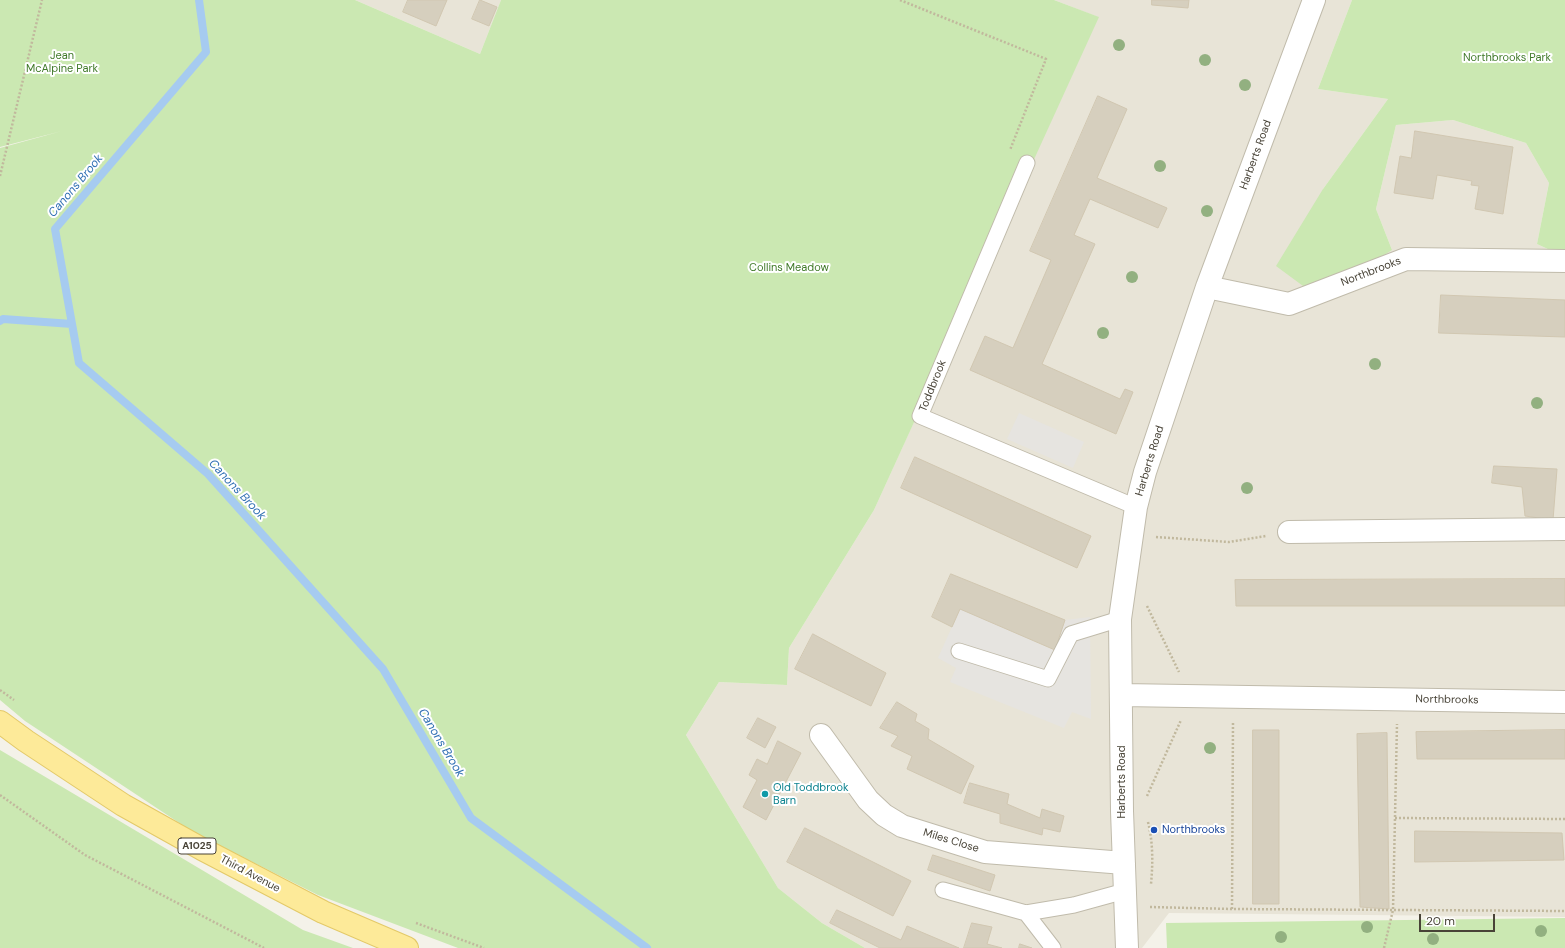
<!DOCTYPE html>
<style>
body{margin:0}
#map{position:relative;width:1565px;height:948px;overflow:hidden;background:#f4f2e9;font-family:"DM Sans",sans-serif}
canvas{display:block}
.scale{position:absolute;left:1419px;top:914px;width:76px;height:18px;box-sizing:border-box;border:2px solid #484337;border-top:0;padding-left:5px;font-size:12px;line-height:14px;white-space:nowrap;color:#484337;-webkit-text-stroke:3px #fff;paint-order:stroke}
</style>
<div id="map">
<canvas width="1565" height="948"></canvas>
<div class="scale">20 m</div>
</div>
<script>
const c = document.querySelector('canvas').getContext('2d');
c.lineJoin = 'round';
function fillPath(path, color) {
  c.fillStyle = color;
  c.fill(path, 'evenodd');
}
function strokePath(path, color, width, dash) {
  c.strokeStyle = color;
  c.lineWidth = width;
  c.lineCap = dash ? 'butt' : 'round';
  c.setLineDash(dash || []);
  c.stroke(path);
}
function write(font, color, halo, rows, align = 'center') {
  c.font = font + ' "DM Sans",sans-serif';
  c.lineWidth = 4;
  c.setLineDash([]);
  c.textBaseline = 'middle';
  c.strokeStyle = halo;
  c.fillStyle = color;
  for (const [text, x, y, turn = 0] of rows) {
    c.save();
    c.translate(x, y);
    c.rotate((+turn || 0) * Math.PI / 180);
    c.textAlign = isNaN(turn) ? turn : align;
    if (halo) c.strokeText(text, 0, 0);
    c.fillText(text, 0, 0);
    c.restore();
  }
}
fillPath(new Path2D(`
 M355 0H501L480 54Z
 M1054 0H1352L1318 89 1388 99 1323 189 1392 250 1376 209 1396 125 1453 120 1526 143 1549 183 1537 244 1565 257V917L1169 913 1142 948H865L822 923 778 888 686 735 719 682 787 685 789 648 874 510 1098 17Z`), '#e8e4d7');
fillPath(new Path2D(`
 M0 0H355L480 54 501 0H1054L1099 17 874 510 789 648 787 685 719 682 686 735 778 888 822 923 865 948H458L318 895 193 832 25 721 0 700V148L62 131 0 147Z
 M1352 0H1565V257L1537 244 1549 183 1526 143 1453 120 1396 125 1376 209 1392 250 1318 297 1276 266 1323 189 1388 99 1318 89Z
 M0 750 303 930 353 948H0Z
 M1565 918V948H1167L1166 923Z`), '#cbe8b2');
fillPath(new Path2D(`
 M1019 413 1084 442 1073 468 1007 439Z
 M960 609 1054 650 1065 620 1090 617 1091 719 1072 712 1064 728 950 682 956 668 938 658Z`), '#e6e4e0');
strokePath(new Path2D(`
 M199 0 206 52 55 229 79 363 208 474 383 669 471 818 647 948
 M0 321 3 319 72 324`), '#a6cbf0', 8);
const building = new Path2D(`
 M408 0H447L436 26 403 12Z
 M480 0 497 7 489 26 472 19Z
 M1152 0H1189L1188 8 1152 5Z
 M1098 96 1127 109 1097 178 1167 208 1158 228 1090 199 1074 235 1095 244 1042 364 1120 399 1125 389 1133 392 1116 434 970 370 985 336 1013 348 1051 260 1030 251Z
 M1415 131 1513 147 1503 214 1475 209 1479 186 1471 185 1472 181 1437 175 1433 199 1394 193 1400 156 1411 158Z
 M1441 295 1565 300V337L1439 333Z
 M915 457 1091 536 1077 568 901 488Z
 M1494 466 1557 469 1553 520 1525 516 1522 487 1492 483Z
 M951 574 1065 620 1055 650 960 609 952 627 932 617Z
 M1565 579V606H1236L1235 580Z
 M813 634 886 673 871 706 795 669Z
 M897 702 917 714 915 721 929 729 928 739 974 766 961 794 907 769 912 756 891 746 898 736 880 728Z
 M758 718 776 727 765 748 747 738Z
 M1253 730H1279V904H1253Z
 M1565 730V759H1417L1416 732Z
 M1387 733 1389 909 1360 907 1357 734Z
 M778 741 801 753 766 820 743 807 757 780 749 775 757 759 767 764Z
 M970 783 1009 794 1007 804 1040 818 1042 809 1064 816 1060 832 1043 828 1042 835 1000 823V814L964 803Z
 M805 828 911 881 893 916 787 862Z
 M1415 831 1562 833 1564 860 1415 862Z
 M933 855 995 875 990 891 928 870Z
 M837 910 901 940 907 926 959 948H880L830 923Z
 M972 923 992 927 987 944 1002 948H964Z
 M1020 944 1032 948H1019Z`);
fillPath(building, '#d6cfbe');
strokePath(building, '#d1c7b1', 1);
const lane = new Path2D(`
 M1027 163 920 416 1136 507
 M959 651 1048 679 1071 634 1120 619
 M943 890 1026 913 1074 905 1125 891
 M1026 913 1053 948`);
const street = new Path2D(`
 M1207 287 1289 304 1406 259 1565 261
 M1289 532 1565 529
 M1122 695 1565 702
 M821 735 868 800 884 815 902 826 985 852 1124 863
 M1127 948 1122 811 1120 619 1136 507 1145 472 1207 287 1314 0`);
const primary = new Path2D(`
 M0 722 26 741 123 805 202 849 323 912 407 948`);
strokePath(lane, '#c0bbab', 17);
strokePath(street, '#c0bbab', 24);
strokePath(primary, '#e3c968', 24);
strokePath(new Path2D(`
 M900 0 1046 59 1010 150
 M0 176 42 0
 M1156 537 1229 542 1266 536
 M1147 606 1179 672
 M0 690 14 700
 M0 795 85 855 264 948
 M1147 796 1181 720
 M1395 818 1565 819
 M1148 822C1153 842 1153 863 1151 884
 M1150 907 1232 909 1565 911
 M1232 909 1233 721
 M416 923 484 948
 M1384 948 1393 910 1397 724`), '#c1b89d', 2.5, [2, 2]);
strokePath(lane, '#fff', 15);
strokePath(street, '#fff', 22);
strokePath(primary, '#fdea99', 22);
c.fillStyle = '#92b080';
for (const [x, y] of [
 [1119,45],
 [1205,60],
 [1245,85],
 [1160,166],
 [1207,211],
 [1132,277],
 [1103,333],
 [1375,364],
 [1537,403],
 [1247,488],
 [1210,748],
 [1367,927],
 [1541,931],
 [1281,937],
 [1433,939]
]) {
  c.beginPath();
  c.arc(x, y, 6, 0, 2 * Math.PI);
  c.fill();
}
for (const [x, y, r, color] of [
 [765,794,4,"#0f9aa8"],
 [1154,830,4,"#1a4fb4"]
]) {
  const dot = new Path2D();
  dot.arc(x, y, r, 0, 2 * Math.PI);
  c.fillStyle = color;
  c.fill(dot);
  strokePath(dot, '#fff', 1.5);
}
for (const [x, y, w] of [
 [197,846,38]
]) {
  const box = new Path2D();
  box.roundRect(x - w / 2, y - 8, w, 16, 3);
  c.fillStyle = '#fff';
  c.fill(box);
  strokePath(box, '#484337', 1);
}
write('bold 10px', '#484337', null, [
 ["A1025",197,846]
]);
write('11px', '#417a2a', '#fff', [
 ["Jean",62,56],
 ["McAlpine Park",62,69],
 ["Northbrooks Park",1507,58],
 ["Collins Meadow",789,268]
]);
write('11px', '#484337', '#fff', [
 ["Harberts Road",1256,155,-70],
 ["Northbrooks",1371,272,-21],
 ["Toddbrook",933,386,-68],
 ["Harberts Road",1150,461,-73],
 ["Northbrooks",1447,700,1],
 ["Harberts Road",1122,782,-90],
 ["Miles Close",951,841,17],
 ["Third Avenue",250,874,28]
]);
write('11px', '#0d838f', '#fff', [
 ["Old Toddbrook",773,788],
 ["Barn",773,801]
], 'left');
write('11px', '#164399', '#fff', [
 ["Northbrooks",1162,830]
], 'left');
write('italic 12px', '#3170b4', '#fff', [
 ["Canons Brook",76,186,-50],
 ["Canons Brook",237,490,47],
 ["Canons Brook",441,743,59]
]);
</script>
